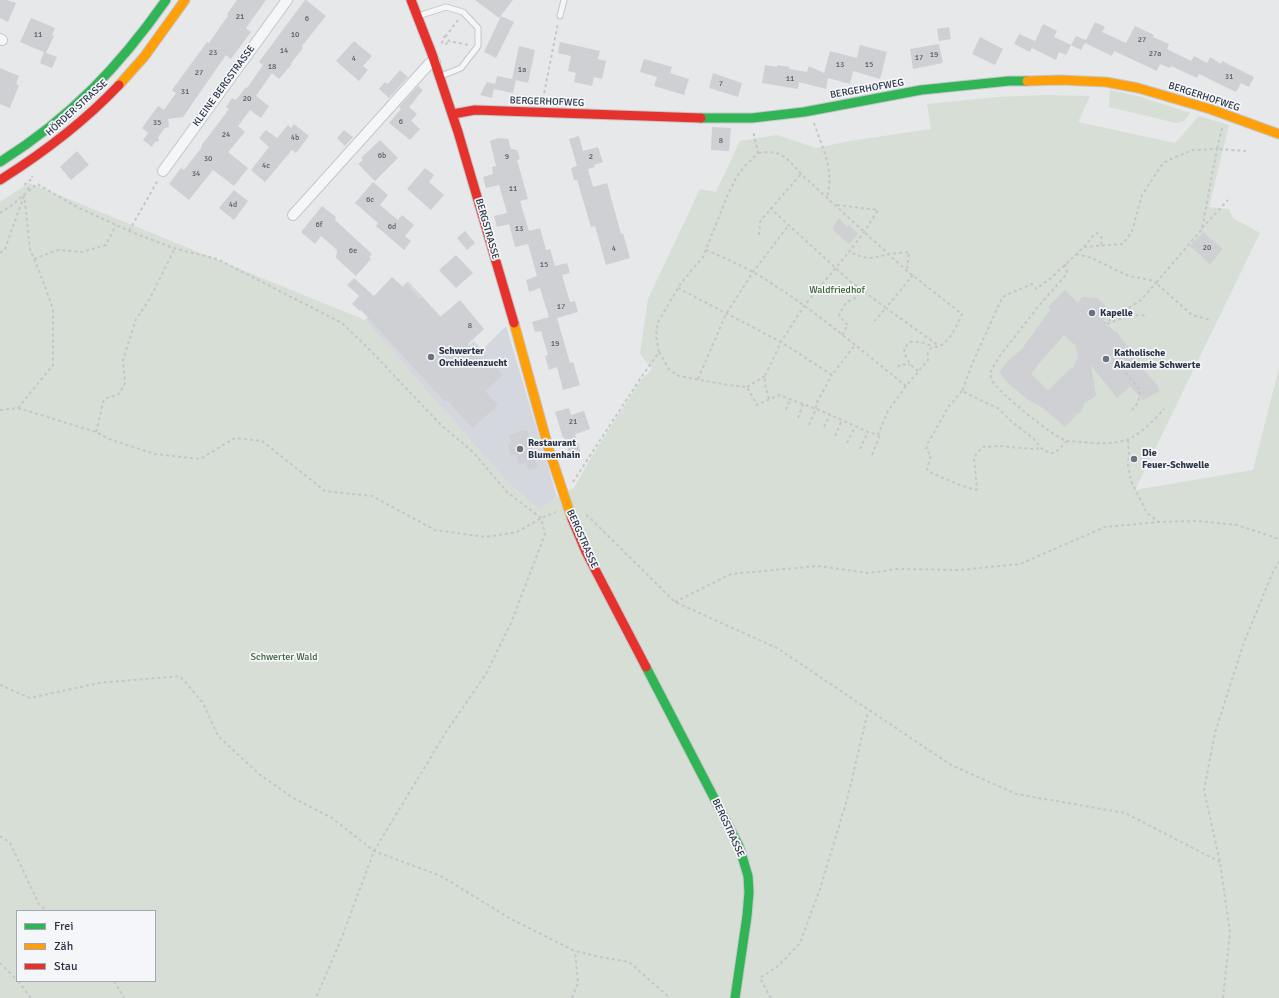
<!DOCTYPE html>
<meta charset="utf-8">
<style>
body{margin:0}
#map{position:relative;width:1279px;height:998px;overflow:hidden;background:#e6e8ea;font-family:Signika,sans-serif}
canvas{display:block}
.legend{position:absolute;left:16px;top:910px;width:140px;height:72px;box-sizing:border-box;background:#f4f6f9;border:1px solid #a4a8b1;margin:0;padding:5px 7px;list-style:none;font-size:12px;color:#2b3445}
.legend li{display:flex;align-items:center;gap:8px;height:20px}
.legend b{width:20px;border:1px solid #a4a8b1}
</style>
<div id="map">
<canvas width="1279" height="998"></canvas>
<ul class="legend">
<li><b style="height:5px;background:#30b455"></b>Frei</li>
<li><b style="height:5px;background:#ff9f0a"></b>Zäh</li>
<li><b style="height:5px;background:#e5322d"></b>Stau</li>
</ul>
</div>
<script>
const c = document.querySelector('canvas').getContext('2d');
c.lineJoin = 'round';
function fillPath(path, color) {
  c.fillStyle = color;
  c.fill(path, 'evenodd');
}
function strokePath(path, color, width, dash) {
  c.strokeStyle = color;
  c.lineWidth = width;
  c.lineCap = dash ? 'butt' : 'round';
  c.setLineDash(dash || []);
  c.stroke(path);
}
function write(font, color, halo, rows, align = 'center') {
  c.font = font + ' Signika,sans-serif';
  c.lineWidth = 3.5;
  c.setLineDash([]);
  c.textBaseline = 'middle';
  c.strokeStyle = halo;
  c.fillStyle = color;
  for (const [text, x, y, turn = 0] of rows) {
    c.save();
    c.translate(x, y);
    c.rotate((+turn || 0) * Math.PI / 180);
    c.textAlign = isNaN(turn) ? turn : align;
    if (halo) c.strokeText(text, 0, 0);
    c.fillText(text, 0, 0);
    c.restore();
  }
}
fillPath(new Path2D(`
 M408 281 468 346 474 341 482 350 506 326 557 497 539 510 506 481 365 320Z`), '#d4d7dd');
fillPath(new Path2D(`
 M1110 90 1141 97 1190 113C1186 119 1185 122 1176 123L1109 107Z
 M1044 95 1090 96 1078 122 1175 143 1199 116 1229 125 1209 207 1229 209 1233 218 1260 233 1135 490 1253 470 1279 368V998H0V202L29 183 365 320 506 481 539 510 557 497 574 488 594 453 641 380 652 369 640 354 648 299 700 189 716 192 740 141 777 135 816 148 850 141 931 129 927 104 998 97ZM17 911H155V981H17Z`), '#d6ded6');
fillPath(new Path2D(`
 M0 0H7L16 3 8 22 0 18Z
 M237 0H266L246 28 251 32 231 59 226 55 183 117 168 119 169 127 165 128 158 137 159 141 155 142 152 147 143 140 148 133 142 128 158 106 164 110 176 93 172 90 207 42 209 43 222 24 228 16 227 14Z
 M305 0H306L326 16 302 46 303 48 291 63 292 64 279 79 272 73 256 96 269 106 261 118 250 110 238 126 245 132 228 152 248 168 234 186 213 170 189 200 169 184 181 168 184 170 202 147 201 146 229 109 226 107 232 98 236 100 246 87 247 88 263 65 259 62Z
 M475 0H513L499 18Z
 M501 16 514 22 496 58 484 52Z
 M31 18 55 28 52 35 54 36 46 53 20 42Z
 M1095 22 1105 27 1102 32 1126 43 1135 26 1154 35 1153 37 1169 44 1167 49 1191 61 1194 56 1207 63 1210 57 1221 64 1222 61 1254 77 1249 87 1241 83 1236 92 1199 74 1197 78 1171 66 1170 68 1160 64 1157 71 1114 51 1112 56 1085 43 1081 50 1071 45 1076 36 1086 40Z
 M1043 24 1057 31 1054 37 1071 45 1066 55 1059 52 1056 60 1032 48Z
 M949 27 951 39 939 41 937 29Z
 M1019 34 1035 41 1030 52 1014 44Z
 M980 37 1003 49 995 65 972 54Z
 M354 41 372 56 363 66 368 70 359 81 336 61Z
 M560 42 600 51 598 59 606 61 602 79 594 77 592 86 574 82 576 73 568 71 571 56 558 53Z
 M939 44 943 63 913 69 910 49Z
 M860 45 887 52 880 79 853 71 850 84 828 78 826 89 799 82 798 89 762 83 765 65 777 67V65L783 66 790 67 789 69 807 72 809 66 824 73 830 51 857 58Z
 M519 46 535 50 528 83 516 80 513 93 494 89 497 76 512 79Z
 M44 52 57 57 52 68 40 63Z
 M644 59 672 67 670 73 689 79 684 95 654 86 657 77 640 72Z
 M0 68 19 76 16 84 19 85 10 108 0 104Z
 M400 70 408 77 389 98 379 89 385 82 388 84Z
 M713 73 742 83 738 97 709 88Z
 M487 82 495 84 492 98 480 95Z
 M418 86 423 90 409 107 417 114 411 121 420 129 410 140 389 123 401 109 399 107Z
 M294 124 309 136 296 153 292 150 265 182 251 170 269 147 259 138 266 130 277 138 288 125 291 128Z
 M712 127 731 128 729 151 711 150Z
 M344 130 353 137 345 146 337 138Z
 M579 136 583 151 598 147 603 162 594 165 595 167 588 169 593 187 607 183 621 234 623 233 630 258 606 265 595 226 591 227 577 180H574L571 168 577 166 569 139Z
 M498 138 508 139 511 149 517 150 520 159 517 160 528 199 520 201 529 231 540 228 546 250 550 249 555 266 567 263 570 273 562 275 570 302 575 301 578 312 557 318 570 363 573 362 580 385 563 390 557 367 549 370 545 356 548 355 541 331 535 332 532 322 549 317 540 288 529 292 526 280 537 276 528 244 515 247 509 224 497 227 494 216 507 213 499 185 486 188 483 177 493 174 492 167 496 166 490 141Z
 M380 140 398 158 375 181 358 164 363 160 361 158Z
 M77 151 89 165 71 180 60 167Z
 M425 168 434 175 429 182 444 195 431 210 407 189Z
 M373 182 388 195 380 205 398 220 402 215 414 225 405 236 411 241 404 250 376 226 378 223 355 203Z
 M234 190 248 201 234 220 219 208Z
 M322 206 336 217 335 220 372 254 369 257 371 259 356 276 336 258 337 250 321 236 315 244 301 232Z
 M839 218 847 227 849 225 858 234 849 244 832 229Z
 M465 231 475 243 467 250 457 238Z
 M1203 232 1223 249 1210 264 1190 246Z
 M456 255 473 273 456 288 439 270Z
 M392 277 403 287 407 284 420 299 422 297 440 317 460 300 484 329 468 344 485 362 489 359 503 375 485 391 498 405 472 428 447 400 445 402 361 310 360 311 352 304 359 296 347 285 354 278 374 296Z
 M1065 290 1078 303 1082 297 1097 298 1109 309 1103 323 1119 334V336L1134 354 1132 357 1157 385 1160 391 1143 400 1130 386 1117 398 1091 365 1096 396 1084 403 1082 411 1076 415 1065 427 1043 408 1030 401 1010 385 999 372 1008 361 1022 349 1050 310 1048 307ZM1064 335 1076 346 1078 358 1073 368 1070 369 1048 390 1031 374 1041 361Z
 M569 408 571 415 584 411 590 429 575 434 582 456 571 459 564 437 563 438 555 412Z
 M527 429 538 468 528 470 526 463 519 465 516 454 511 455 508 445 512 444 509 435Z`), '#ced0d3');
const lane = new Path2D(`
 M418 16 446 7 463 12 478 28V46L461 68 441 76
 M560 16 564 0`);
const street = new Path2D(`
 M0 39 2 40
 M163 171 287 0
 M293 215 429 64 435 62`);
const fast = new Path2D(`
 M701 118H752L804 112 921 90 1009 81H1027
 M0 162C70 118 119 67 166 0
 M646 667 739 846 748 876 749 892 747 916 735 998`);
const slow = new Path2D(`
 M1027 81 1060 80 1106 82 1138 88 1210 109 1279 134
 M119 85 144 57 185 0
 M514 323 549 450 572 519`);
const jam = new Path2D(`
 M411 0 432 54 458 132 514 323
 M453 114 475 110 701 118
 M0 180C43 153 84 122 119 85
 M572 519 586 552 646 667`);
strokePath(lane, '#c4c6c8', 7);
strokePath(street, '#c4c6c8', 12);
strokePath(fast, '#c4c6c8', 11);
strokePath(slow, '#c4c6c8', 11);
strokePath(jam, '#c4c6c8', 11);
strokePath(new Path2D(`
 M458 20 446 36 449 41 469 45
 M446 36 444 37 442 43 446 44 449 41
 M543 99 558 23
 M814 123C822 147 835 171 827 197
 M1222 128 1217 149 1246 151
 M29 190 25 184 33 178 32 176
 M837 205 878 210 864 232 849 252 862 257 873 258 889 254 909 252 907 271
 M770 208 851 282 886 308 872 324
 M0 213 12 205 37 184 77 207 129 231 173 248 217 259 342 323 370 350 441 425 473 452 507 492 541 518 545 534 511 623 486 674 446 732 374 851 342 937 316 998
 M1202 228 1228 200
 M129 231 158 180
 M759 235 760 222 762 219 801 174
 M1084 247 1094 235 1097 233 1102 238 1101 246
 M706 250C722 257 739 264 753 272 808 304 857 347 906 386
 M0 253 5 249 24 196
 M1076 254 1092 258 1118 271 1129 276 1150 280 1156 283 1141 300 1102 325
 M34 259 58 250 82 252 106 245 116 225
 M1065 264 1067 272 1064 277 1037 308 999 357 990 373C991 376 991 379 993 382 997 391 1057 440 1067 441 1086 442 1107 446 1126 440 1138 437 1155 419 1164 409
 M913 275 886 308 939 346
 M678 288 781 342 832 375 855 345
 M1107 324C1120 319 1132 313 1147 316
 M842 335 848 325 839 316C840 311 845 307 846 302L855 298 862 290
 M659 352 669 369 679 376 728 385 747 387 757 405 779 395 824 412 868 432 878 435 888 411 906 386 928 360C928 357 927 353 929 351 931 346 936 348 940 346 951 340 957 325 962 314L907 271 801 174C787 158 781 149 758 153
 M898 367 901 364 910 365
 M1122 368 1140 390C1140 398 1138 404 1132 410
 M918 371C910 365 905 359 904 348L910 342C919 341 925 343 933 347
 M698 379 726 314 753 272 788 226
 M747 387 765 376
 M962 391 949 406 928 443 926 450 931 455 927 469 929 472 960 485 976 490 977 489 974 457 982 447 999 446 1034 449 1041 448
 M769 399 765 384V376L781 342 804 306 849 252
 M18 408 53 365V309L43 281 30 249 24 194
 M0 410 18 408 96 432 109 439 155 454 200 459 235 438 262 441 325 491 372 496 435 530 486 537 517 532 541 518 556 512
 M786 410 790 399
 M798 418 803 404
 M809 425 816 409V404L832 375
 M824 427 830 415
 M96 432 104 399 119 394 125 383 123 360 136 319 149 300 175 248
 M835 436 842 420
 M1128 440 1129 452 1128 466 1131 481 1147 513 1159 522
 M1067 441 1055 453H1049L1041 448 1034 439 1012 422 999 409 962 391 973 362 1002 298 1006 295 1032 284 1036 289 1051 278 1084 247 1123 244 1132 231 1142 195 1163 163 1171 159 1192 150 1217 149 1202 229 1156 283 1192 315 1211 320
 M847 443 855 427
 M860 449 868 432
 M872 455 879 438 878 435
 M573 482 640 379 659 352 656 336 658 322 681 283 703 257 728 194 736 178 744 167 758 153 753 131
 M586 515 589 517 675 602 777 648 951 765 1016 794 1125 813 1220 862
 M675 602 731 574 818 566 868 573 897 569 959 570 1020 564 1105 527 1159 522 1197 521 1237 525 1279 539
 M0 685 30 698 99 683 180 676 203 703 218 736 259 774 293 798 332 818 374 851 441 876 511 919 575 951 600 957 629 962 670 998
 M0 836 10 843 39 904 47 911
 M0 963 17 980
 M18 981 31 998
 M114 981 124 998
 M572 998 578 983 575 951
 M771 998 760 978 778 966 800 943 820 889 848 796 868 711
 M1223 998 1230 933 1220 862 1204 790 1215 733 1243 645 1272 574 1279 562`), '#c5c6ca', 2, [3, 3]);
strokePath(lane, '#f5f6f7', 5);
strokePath(street, '#f5f6f7', 10);
strokePath(fast, '#30b455', 9);
strokePath(slow, '#ff9f0a', 9);
strokePath(jam, '#e5322d', 9);
for (const [x, y, r, color] of [
 [1092,313,4,"#6c737f"],
 [431,357,4,"#6c737f"],
 [1106,359,4,"#6c737f"],
 [520,449,4,"#6c737f"],
 [1134,459,4,"#6c737f"]
]) {
  const dot = new Path2D();
  dot.arc(x, y, r, 0, 2 * Math.PI);
  c.fillStyle = color;
  c.fill(dot);
  strokePath(dot, '#f4f6f9', 1.5);
}
write('8px', '#545c69', null, [
 ["21",240,17],
 ["6",307,19],
 ["11",38,35],
 ["10",295,35],
 ["27",1142,40],
 ["14",284,51],
 ["23",213,53],
 ["27a",1155,54],
 ["19",934,55],
 ["17",919,58],
 ["4",354,59],
 ["13",840,65],
 ["15",869,65],
 ["18",272,67],
 ["1a",522,70],
 ["27",199,73],
 ["31",1229,77],
 ["11",790,79],
 ["7",721,84],
 ["31",185,92],
 ["20",247,99],
 ["6",401,122],
 ["35",157,123],
 ["24",226,135],
 ["4b",295,138],
 ["8",721,141],
 ["6b",382,156],
 ["9",507,157],
 ["2",591,157],
 ["30",208,159],
 ["4c",266,166],
 ["34",196,174],
 ["11",513,189],
 ["6c",370,200],
 ["4d",233,205],
 ["6f",319,225],
 ["6d",392,227],
 ["13",519,229],
 ["20",1207,248],
 ["4",614,249],
 ["6e",353,251],
 ["15",544,265],
 ["17",561,307],
 ["8",470,326],
 ["19",555,344],
 ["21",573,422]
]);
write('10px', '#2b3445', '#f4f6f9', [
 ["KLEINE BERGSTRASSE",224,86,-54],
 ["BERGERHOFWEG",867,89,-10],
 ["BERGERHOFWEG",1204,97,18],
 ["BERGERHOFWEG",547,102,2],
 ["HÖRDER STRASSE",77,108,-42],
 ["BERGSTRASSE",487,229,74],
 ["BERGSTRASSE",582,539,66],
 ["BERGSTRASSE",728,828,65]
]);
write('10px', '#3f6138', '#f4f6f9', [
 ["Waldfriedhof",837,290],
 ["Schwerter Wald",284,657]
]);
write('bold 10px', '#2b3445', '#f4f6f9', [
 ["Kapelle",1100,313],
 ["Schwerter",439,351],
 ["Orchideenzucht",439,363],
 ["Katholische",1114,353],
 ["Akademie Schwerte",1114,365],
 ["Restaurant",528,443],
 ["Blumenhain",528,455],
 ["Die",1142,453],
 ["Feuer-Schwelle",1142,465]
], 'left');
</script>
